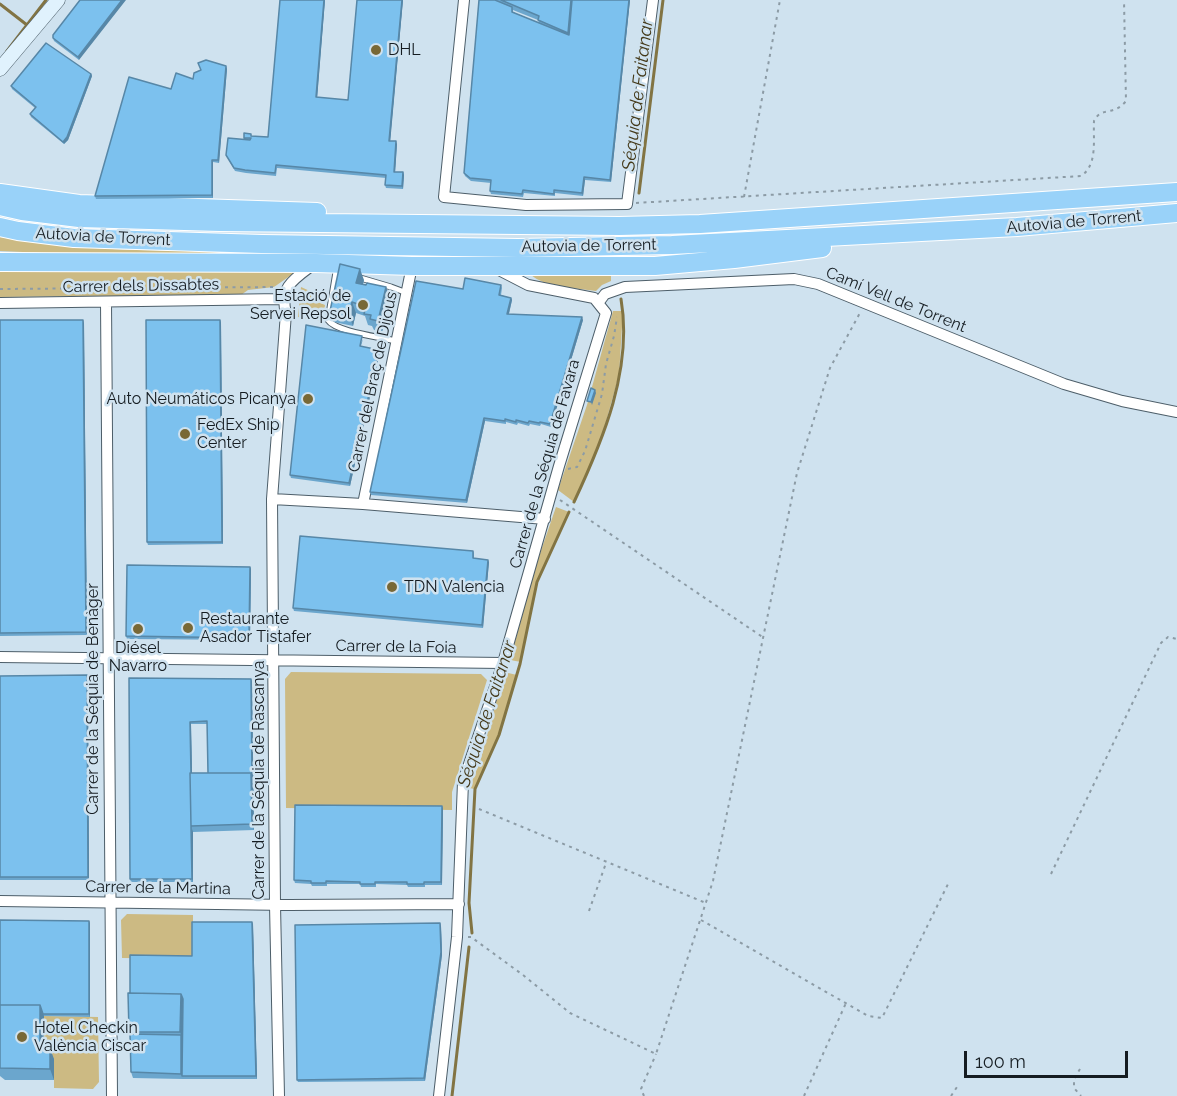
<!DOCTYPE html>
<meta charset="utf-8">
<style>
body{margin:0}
#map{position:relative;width:1177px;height:1096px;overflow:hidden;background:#cfe2ef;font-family:Raleway,sans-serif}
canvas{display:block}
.scale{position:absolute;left:964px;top:1051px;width:164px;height:27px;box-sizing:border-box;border:3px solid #151c21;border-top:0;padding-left:8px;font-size:18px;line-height:21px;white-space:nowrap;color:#151c21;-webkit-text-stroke:4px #cfe2ef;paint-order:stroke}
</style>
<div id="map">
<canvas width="1177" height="1096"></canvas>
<div class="scale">100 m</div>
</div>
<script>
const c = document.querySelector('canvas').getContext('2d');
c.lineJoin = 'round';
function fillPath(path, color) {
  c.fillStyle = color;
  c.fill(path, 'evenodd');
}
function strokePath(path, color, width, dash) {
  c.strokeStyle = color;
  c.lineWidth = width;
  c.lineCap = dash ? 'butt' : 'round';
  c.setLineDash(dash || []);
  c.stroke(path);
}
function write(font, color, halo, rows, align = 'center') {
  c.font = font + ' Raleway,sans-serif';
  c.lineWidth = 5;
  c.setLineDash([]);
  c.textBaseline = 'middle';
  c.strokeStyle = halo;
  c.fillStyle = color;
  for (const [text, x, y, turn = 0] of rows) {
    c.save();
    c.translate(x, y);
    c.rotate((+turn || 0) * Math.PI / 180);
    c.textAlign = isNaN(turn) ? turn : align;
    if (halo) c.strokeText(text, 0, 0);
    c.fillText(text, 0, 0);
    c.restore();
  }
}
fillPath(new Path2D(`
 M0 237C81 252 164 250 247 252V255L68 254 0 251Z
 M0 268 297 271 274 287 248 290 241 295 0 297Z
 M611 272V281L602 285 596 291C576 288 545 288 530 274Z
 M301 287 312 292 311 299 325 305 323 322 298 317Z
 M613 311H623L619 375 602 436 574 502 558 490 587 405Z
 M556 507 569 512 537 582 521 662 510 660 535 568Z
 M291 672 481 674 487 680 452 792V810L286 808 285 679Z
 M504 672 517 675 499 735 475 789 469 788 480 762Z
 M127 914 193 915V959L122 958 121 920Z
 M44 1016 98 1017 99 1082 93 1089 54 1088V1080L44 1058Z`), '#ccba83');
strokePath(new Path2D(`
 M0 4 27 25
 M7 51 46 0
 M639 193 663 0
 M574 502C603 440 633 369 621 299
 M472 933 469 903 475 789 499 735 520 664 537 582 569 512
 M452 1096 469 947`), '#827443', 3);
const lane = new Path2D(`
 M336 272 328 320C336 332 381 337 396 341
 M357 277 391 287 407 293`);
const street = new Path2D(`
 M464 0 444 197 526 205 627 204 653 0
 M106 302 112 1096
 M599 302 605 294 625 287 794 279 818 284 1064 384 1122 401 1177 412
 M0 303 282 299
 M272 499 363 504 545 519
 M363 504 412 266
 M0 657 503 663
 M0 901 289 905 459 904
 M279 1096 275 905 272 499 286 313C279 287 294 279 314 264
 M439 1096 457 937 463 782 503 663 559 466 606 313 594 298 528 285 497 269`);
const secondary = new Path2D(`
 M0 69 58 0`);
const highway = new Path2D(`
 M0 193 79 204 317 212
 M0 206 22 211 79 218 220 222 619 226 700 224 1177 192
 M0 227 18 231 74 238 262 244 518 248 672 245 1017 227 1177 213
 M0 262 316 263 412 266H655L734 259 822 248`);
strokePath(lane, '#4d5e69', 7);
strokePath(street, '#4d5e69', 12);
strokePath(secondary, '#4d5e69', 15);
strokePath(highway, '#fff', 20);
strokePath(new Path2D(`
 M744 197 780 0
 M636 203 1081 176C1098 165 1093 139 1094 121 1101 106 1113 117 1126 101L1124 0
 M0 289 276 287
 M568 469 577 467 585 451 602 394 606 364 614 336 617 317
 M560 500 764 638
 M479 809 706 903
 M1051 874 1161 643 1168 637 1177 639
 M589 911 606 863
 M701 920 868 1016 882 1018 949 882
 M468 937H471L523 975 570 1013 656 1054 713 881 797 473 830 368 861 311
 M1080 1069 1074 1079V1088L1081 1096
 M644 1096 641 1089 656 1054
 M804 1096 846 1003
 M951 1096 959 1084`), '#8c9ba5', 2, [3, 4.5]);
strokePath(lane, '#fff', 5);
strokePath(street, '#fff', 10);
strokePath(secondary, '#e0f2fd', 14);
strokePath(highway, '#99d2f9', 18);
fillPath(new Path2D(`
 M80 0 79 60 54 41 53 38Z
 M280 0H325L317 98 348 100 357 0H403L390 141 397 144 395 172H403L404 175 403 189 386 188 385 185 386 178 277 168 276 176 246 173 235 171 226 155 245 140 244 138 252 136 268 137Z
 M479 0H630L611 182 585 180 583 196 555 193V196L524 193 523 197 491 194 490 191 491 183 471 181 465 176 464 173ZM513 10 538 20 539 23 513 12Z
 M226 66 227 69 219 163 213 162V198L96 199 95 196 171 89 193 79Z
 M91 74 92 76 68 140 64 144 31 117 30 114 35 108 12 89 11 86Z
 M364 280 363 284 386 287 390 298 382 332 374 330 372 326 368 325 365 316 356 313 353 326 334 322 330 311Z
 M501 285 502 288 501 295 511 298 512 300 509 314 583 320 551 427 541 424 540 426 530 424 529 426 518 423 517 425 506 422V424L485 421 467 503 371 495 370 492 463 289Z
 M0 320 84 323 87 635 0 636Z
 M220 320 221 323 223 544 148 545 147 542Z
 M363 339 361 346 380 352 350 486 291 478 290 475Z
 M473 551 474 553V558L489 562 483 628 294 611 293 608Z
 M250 567 251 569 250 640 127 639 126 636Z
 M0 676 88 678 89 880H0Z
 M129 678 251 679 252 682 254 830 193 832V882H131L130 879ZM191 724H207L208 773H192Z
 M442 806 443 809 442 885H425V887H408L407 885 376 884V887H361L360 884H327V886H312L311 884 295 883 294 880Z
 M0 920 90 923V1017L44 1016V1047L54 1059V1080H5L0 1076Z
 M253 924 257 1079H183L133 1078 131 1072 130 1034 129 1032 130 993 192 956Z
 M441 926 442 955 425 1081 298 1082 297 1080Z`), '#6ba6cd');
fillPath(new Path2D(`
 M122 0H126L79 60 78 57Z
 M324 0H325L317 100 316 97Z
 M402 0H403L390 144 389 141Z
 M571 0H573L570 38 568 33Z
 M629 0H630L611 182 610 180Z
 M226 66 227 69 219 163 218 160Z
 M91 74 92 76 68 140 64 144 63 142Z
 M396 141 397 144 395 174 394 172Z
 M212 160 213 162V198L212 195Z
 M403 172 404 175 403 189 402 186Z
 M584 177 585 180 583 196 582 193Z
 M360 269 364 280 360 294 356 283Z
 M386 287 390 298 382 332 378 321Z
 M511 298 512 300 508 317 507 314Z
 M352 302 356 313 353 326 349 315Z
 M582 317 583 320 551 427 550 424Z
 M83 320 84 323 87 635 86 632Z
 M220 320 221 323 223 544 222 542Z
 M379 350 380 352 350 486 349 483Z
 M595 390 596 393 592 405 591 402Z
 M484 418 485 421 467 503 466 500Z
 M488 560 489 562 483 628 482 625Z
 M250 567 251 569 250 640 249 638Z
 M87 675 88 678 89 880 88 877Z
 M251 679 252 682 254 830 252 824 251 773Z
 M190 722 191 724 193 826H192Z
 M442 806 443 809 442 885 441 882Z
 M192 829 193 832V882L192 879Z
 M89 921 90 923V1017L89 1014Z
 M252 922 253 924 257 1079 256 1076Z
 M440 923 441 926 442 955 425 1081 424 1078Z
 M181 994 184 1002 182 1076 181 1074V1035L180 1032Z
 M40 1005 44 1016V1058L40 1047Z
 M50 1048 54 1059V1080L50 1069Z`), '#5787a7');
const building = new Path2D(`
 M80 0H122L78 57 53 38V35Z
 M280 0H324L316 97 348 100 357 0H402L389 141H396L394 172H403L402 186 385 185 386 175 276 165 275 173 245 170 234 168 226 155 228 138 250 140 251 138H244V133L251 134V136L268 137Z
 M479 0H495L512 7V12L569 35 572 0H629L610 180 584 177 582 193 554 190V194L523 190 522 194 490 191 491 180 470 178 464 173Z
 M501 0H571L568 33 538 20 539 16Z
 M46 43 91 74 67 137 63 142 30 114 36 107 11 86Z
 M206 60 226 66 218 160H212V195L95 196 129 77 171 89 176 73 193 79 194 73 201 70 198 63Z
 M340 264 360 269 356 283 366 285 367 283 386 287 378 321 370 319 371 315 364 314 366 307 352 302 349 315 330 311Z
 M465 278 501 285 499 295 511 298 507 314 582 317 550 424 540 422 539 423 529 421 528 423 516 420V422L505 419V421L484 418 466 500 370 492 416 281 463 289Z
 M0 320H83L86 632 0 633Z
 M146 320H220L222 542H147Z
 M306 325 362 336 360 346 379 350 349 483 290 475Z
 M591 388 595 390 591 402 587 401Z
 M300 536 473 551V558L488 560 482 625 293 608Z
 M127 565 250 567 249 638 126 636Z
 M87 675 88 877H0V676Z
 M129 678 251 679 252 776 251 773H208L207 721 190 722 191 773H190L192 879H130Z
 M190 773H251L252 824 191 826Z
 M295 805 442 806 441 882H424V884H407V882H375V884H360V882L326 881V883H311V881L294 880Z
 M0 920 89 921V1014H43L40 1005H0Z
 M192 922H252L256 1076H182L183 999 181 994 130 993V955L192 956Z
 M440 923 441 952 424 1078 297 1080 295 925Z
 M128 993 181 994 180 1032H129Z
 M0 1005H40V1047L50 1048V1069L0 1068Z
 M130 1034 181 1035V1074L131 1072Z`);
fillPath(building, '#7cc1ee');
strokePath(building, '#5787a7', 1.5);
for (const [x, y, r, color] of [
 [376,50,6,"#786836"],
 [363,305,6,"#786836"],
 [308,399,6,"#786836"],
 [185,434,6,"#786836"],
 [392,587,6,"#786836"],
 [188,628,6,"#786836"],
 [138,629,6,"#786836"],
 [22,1037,6,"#786836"]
]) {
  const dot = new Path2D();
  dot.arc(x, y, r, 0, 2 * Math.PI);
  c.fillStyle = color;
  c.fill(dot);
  strokePath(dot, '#cfe2ef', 2);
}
write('16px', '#151c21', '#cfe2ef', [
 ["DHL",388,50],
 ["Estació de",351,296,"right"],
 ["Servei Repsol",351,314,"right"],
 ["Auto Neumáticos Picanya",296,399,"right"],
 ["FedEx Ship",197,425],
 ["Center",197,443],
 ["TDN Valencia",404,587],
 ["Restaurante",200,619],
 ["Asador Tistafer",200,637],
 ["Diésel",138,648,"center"],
 ["Navarro",138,666,"center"],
 ["Hotel Checkin",34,1028],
 ["València Ciscar",34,1046]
], 'left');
write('16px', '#151c21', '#cfe2ef', [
 ["Autovia de Torrent",1074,222,-5],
 ["Autovia de Torrent",103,237,3],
 ["Autovia de Torrent",589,246,-1],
 ["Carrer dels Dissabtes",141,286,-1],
 ["Camí Vell de Torrent",896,300,22],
 ["Carrer del Braç de Dijous",373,382,-78],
 ["Carrer de la Séquia de Favara",545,464,-74],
 ["Carrer de la Foia",396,647,1],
 ["Carrer de la Séquia de Benàger",93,699,-90],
 ["Carrer de la Séquia de Rascanya",259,780,-90],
 ["Carrer de la Martina",158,888,1]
]);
write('italic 18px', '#443919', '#cfe2ef', [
 ["Séquia de Faitanar",638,95,-83],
 ["Séquia de Faitanar",487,714,-72]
]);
</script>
